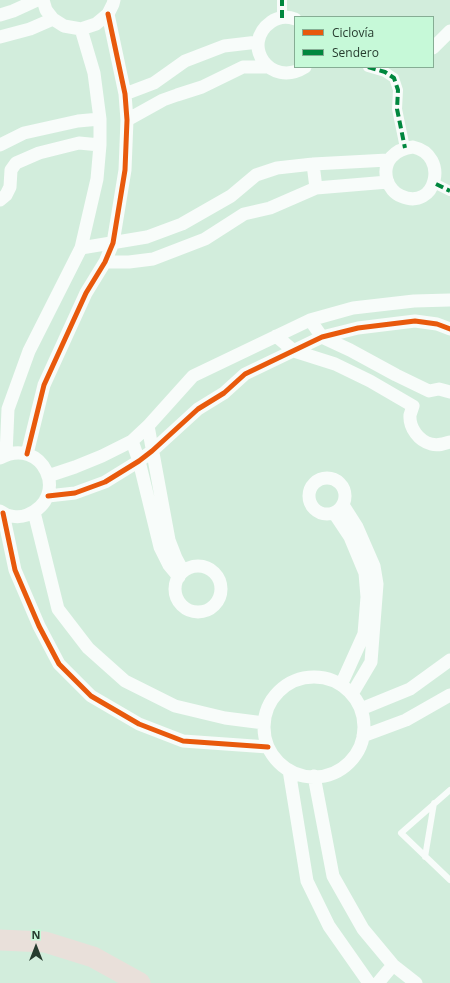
<!DOCTYPE html>
<meta charset="utf-8">
<style>
body{margin:0}
#map{position:relative;width:450px;height:983px;overflow:hidden;background:#d2eddc;font-family:"Open Sans",sans-serif}
canvas{display:block}
.legend{position:absolute;left:294px;top:16px;width:140px;height:52px;box-sizing:border-box;background:#c6f9d8;border:1px solid #86ad94;margin:0;padding:5px 7px;list-style:none;font-size:12px;color:#273c2f}
.legend li{display:flex;align-items:center;gap:8px;height:20px}
.legend b{width:20px;border:1px solid #86ad94}
.north{position:absolute;left:16px;top:927px;width:40px;height:40px;-webkit-text-stroke:3px #c6f9d8;paint-order:stroke;rotate:0deg;font-size:11px;font-weight:700;line-height:16px;text-align:center;color:#273c2f}
.north::after{content:'';display:block;margin:auto;width:14px;height:18px;background:#273c2f;clip-path:polygon(50% 0,100% 100%,50% 72%,0 100%)}
</style>
<div id="map">
<canvas width="450" height="983"></canvas>
<ul class="legend">
<li><b style="height:5px;background:#e8590c"></b>Ciclovía</li>
<li><b style="height:5px;background:#00873e"></b>Sendero</li>
</ul>
<div class="north">N</div>
</div>
<script>
const c = document.querySelector('canvas').getContext('2d');
c.lineJoin = 'round';
function strokePath(path, color, width, dash) {
  c.strokeStyle = color;
  c.lineWidth = width;
  c.lineCap = dash ? 'butt' : 'round';
  c.setLineDash(dash || []);
  c.stroke(path);
}
strokePath(new Path2D(`
 M450 790 401 833 450 880
 M425 857 434 803`), '#f8fcfa', 6);
strokePath(new Path2D(`
 M282 18V0
 M368 67 385 72 394 78 398 90 397 109 405 148
 M436 184 450 191`), '#f8fcfa', 10);
strokePath(new Path2D(`
 M43 0 46 10 53 19 64 26 81 29 96 24 108 14 113 4 114 0
 M0 15 13 11 37 0
 M295 19C287 16 278 17 271 22 240 44 270 89 305 67
 M0 37 30 29 53 19
 M433 48 450 31
 M125 94 154 83 185 61 224 46 258 42
 M127 120 163 100 177 95 202 87 243 67H268
 M0 145 24 133 78 121 100 119
 M413 147C450 155 436 212 401 196 395 194 389 187 387 180 382 161 395 149 413 147Z
 M313 164 316 188
 M0 200 6 195 10 187 11 170 16 163 39 153 79 143 100 145
 M81 248 147 237 182 224 231 196 256 175 277 168 313 164 388 160
 M105 262H129L153 259 205 239 244 214 270 208 316 188 388 182
 M310 320 322 337 350 350 396 375 429 391 439 389 450 392
 M276 336 294 351 335 364 370 381 413 406C412 409 411 412 410 415 409 428 419 441 431 444 438 446 444 444 450 442
 M148 426 169 540 176 558 183 571
 M132 441 139 461 160 547 169 565 179 577
 M27 454 44 385 86 293 105 262 113 243 125 170 127 120 125 94 108 14
 M6 455 8 409 29 351 81 248 97 179 100 145V119L94 73 81 29
 M0 458C42 435 72 497 27 515 19 518 7 517 0 511
 M48 476 75 467 102 456 132 441 148 426 193 376 310 320 353 308 414 301 450 300
 M309 496a18 18 0 1 1 36 0a18 18 0 1 1-36 0Z
 M48 496 75 493 105 482 139 461 152 451 198 409 224 393 245 374 322 337 358 328 415 321 437 324 450 329
 M343 505 357 527 374 566 377 584 371 662 352 694
 M34 512 58 609 88 648 125 681 175 706 225 718 264 723
 M3 513 15 570 39 626 59 664 91 696 139 724 183 741 268 747
 M334 513 350 537 365 573 367 597 364 634 341 685
 M175 589a23 23 0 1 1 46 0a23 23 0 1 1-46 0Z
 M264 727a50 50 0 1 1 100 0a50 50 0 1 1-100 0Z
 M361 709 410 689 450 660
 M363 736 406 720 450 695
 M289 770 307 881 329 926 369 983
 M314 776 333 876 363 929 393 965 416 983
 M378 983 393 965`), '#f8fcfa', 13);
strokePath(new Path2D(`
 M0 940 45 942 93 957 140 983`), '#e9e0da', 21);
strokePath(new Path2D(`
 M282 18V0
 M368 67 385 72 394 78 398 90 397 109 405 148
 M436 184 450 191`), '#00873e', 4, [8, 4]);
strokePath(new Path2D(`
 M27 454 44 385 86 293 105 262 113 243 125 170 127 120 125 94 108 14
 M48 496 75 493 105 482 139 461 152 451 198 409 224 393 245 374 322 337 358 328 415 321 437 324 450 329
 M3 513 15 570 39 626 59 664 91 696 139 724 183 741 268 747`), '#e8590c', 5);
</script>
